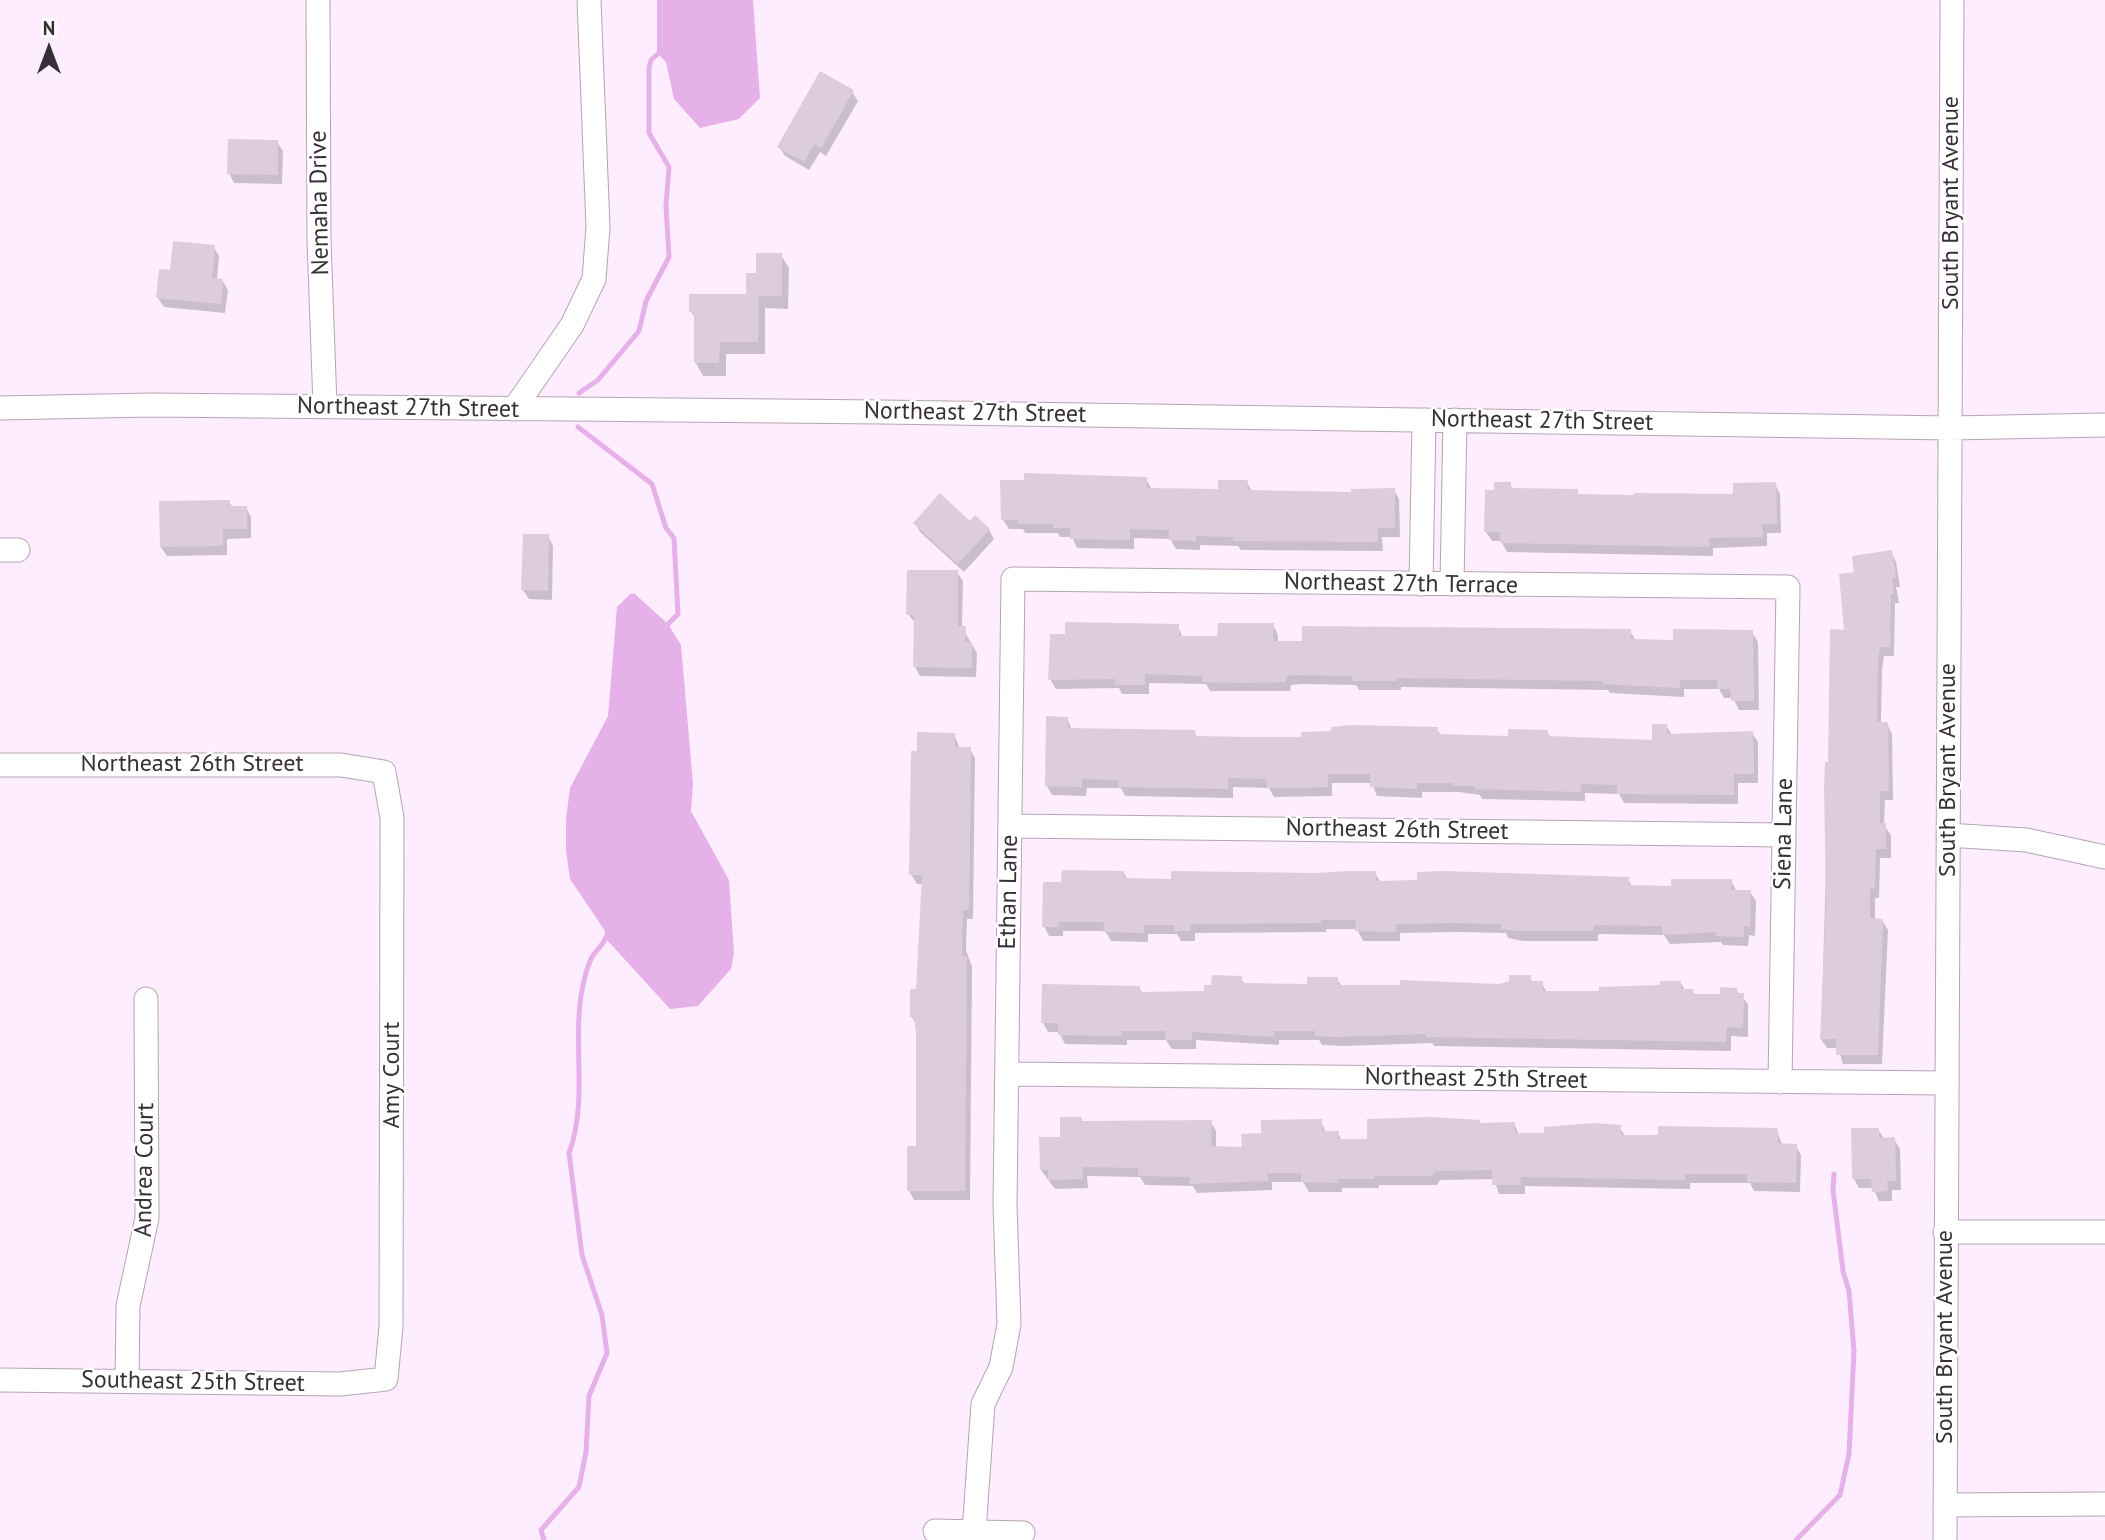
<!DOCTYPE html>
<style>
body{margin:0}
#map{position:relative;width:2105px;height:1540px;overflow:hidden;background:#feedff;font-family:"PT Sans",sans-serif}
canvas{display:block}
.north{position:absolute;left:14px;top:14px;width:70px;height:70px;-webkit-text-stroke:5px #fff;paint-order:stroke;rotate:0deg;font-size:19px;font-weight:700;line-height:28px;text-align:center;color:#362f36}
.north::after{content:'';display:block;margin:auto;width:24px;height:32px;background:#362f36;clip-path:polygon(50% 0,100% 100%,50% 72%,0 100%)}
</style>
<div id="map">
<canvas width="2105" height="1540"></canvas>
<div class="north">N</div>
</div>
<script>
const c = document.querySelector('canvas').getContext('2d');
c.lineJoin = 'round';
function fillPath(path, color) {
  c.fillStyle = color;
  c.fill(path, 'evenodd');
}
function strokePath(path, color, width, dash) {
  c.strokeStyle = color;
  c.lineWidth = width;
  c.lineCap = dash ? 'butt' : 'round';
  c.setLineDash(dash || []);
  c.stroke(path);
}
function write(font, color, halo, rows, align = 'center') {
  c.font = font + ' "PT Sans",sans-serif';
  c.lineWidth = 5;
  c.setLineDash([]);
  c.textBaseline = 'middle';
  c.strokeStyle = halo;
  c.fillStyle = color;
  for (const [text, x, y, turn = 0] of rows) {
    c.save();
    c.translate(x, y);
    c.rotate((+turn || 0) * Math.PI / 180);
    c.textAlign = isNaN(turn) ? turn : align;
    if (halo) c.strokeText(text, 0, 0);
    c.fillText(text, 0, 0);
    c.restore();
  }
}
fillPath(new Path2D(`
 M657 0H753L760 98 739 119 700 128 674 99 666 62 657 53Z
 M630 594H635L668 624 681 645 693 784 691 811 729 880 734 953 731 969 698 1006 670 1009 607 940 605 931 570 879 566 851V819L570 788 608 716 617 607Z`), '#e6b1e8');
fillPath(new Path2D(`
 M852 92 858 101 826 156 820 152 809 170 785 156 779 147Z
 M277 142 283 151 282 184 234 183 229 173Z
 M214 247 219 256 217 280H222L228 290 225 313 164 307 158 298 171 272Z
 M781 255 789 268 788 309 765 308V354H726V376H703L696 363V320L691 311 748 296 758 275Z
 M1146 479 1152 490 1220 491 1247 482 1252 492 1353 494 1394 490 1399 499 1400 537H1382L1383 551 1241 550 1238 546 1200 545V550L1176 549 1170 539 1134 538V549L1077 548 1072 537H1060L1058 533H1025L1023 529H1009L1003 520Z
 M1510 484 1513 490 1577 491 1580 496H1735L1775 484 1780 494 1781 533H1767V546L1713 548V556L1507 552 1501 541H1492L1486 532 1495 492Z
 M229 502 233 508 246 507 251 517V538L227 539V555L167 556 161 547Z
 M915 523H970L989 530 994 539 964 572 920 532Z
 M548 536 553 546 552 600 529 599 523 590Z
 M1891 552 1896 562 1900 587H1896L1899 603H1895L1894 656H1884L1882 669 1881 724H1887L1892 734 1893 800H1885L1884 825 1891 835V858H1880L1879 898H1875V920H1882L1888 930 1882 1064H1843L1838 1048H1827L1821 1039 1829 764 1856 573Z
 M957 572 963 581 962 627 977 653 976 677 920 676 915 667 916 624 908 614Z
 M1273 625 1278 635V643L1630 631 1636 641 1675 642 1752 632 1758 642 1759 710H1739L1733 698H1724L1719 689H1684V697L1610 693 1608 690 1401 687V690H1359L1356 685 1301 684 1291 685 1290 691H1210L1206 684 1149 683V694H1122L1119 688 1056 689 1050 679 1178 626 1183 638H1219Z
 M1067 718 1072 730 1194 732 1198 738H1303L1437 729 1441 736 1510 737 1547 732 1550 737 1654 741 1666 725 1672 735 1752 733 1758 742V783H1738V804L1624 803 1619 794 1585 793V801L1482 799 1480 795 1459 792H1422V798L1377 796 1372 783H1332V796L1274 797 1269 788 1233 787V798L1125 796 1121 788H1087L1086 796 1052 795 1047 786Z
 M954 734 960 749H970L975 758 973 919H967L966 950 972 967 970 1200H914L909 1190 918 1148 917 1025 911 1016 918 991 923 884H917L911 874Z
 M1123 872 1128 880 1172 881V873H1375L1381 883 1628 879 1632 887 1673 888 1731 881 1736 890 1750 892 1756 901 1755 936 1749 935 1748 946 1723 945 1721 942 1670 944 1664 935 1598 934V941H1523L1508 938 1506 933 1458 932 1400 933V941H1363L1357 929H1326V932L1195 933V941H1181L1177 934H1148V942L1111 941 1105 931H1063V936H1049L1044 926 1063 884Z
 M1530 977 1533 983H1542L1547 993H1600L1680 982 1685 990H1692L1695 995 1722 996 1736 990 1748 1004V1037L1731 1036V1051L1434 1046 1432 1043 1343 1046 1322 1045 1319 1040H1279V1045L1196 1040V1049H1172L1166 1040H1127V1045L1065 1044 1059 1032H1048L1043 1023 1139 987 1143 994 1206 993 1241 978 1245 985 1309 986 1337 979 1342 987 1500 985Z
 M1081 1119 1083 1122H1211L1216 1131V1148L1243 1149 1263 1135 1321 1121 1326 1133H1338L1342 1141H1368L1480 1124 1514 1123 1519 1135 1619 1126 1625 1136 1777 1130 1782 1145 1796 1146 1801 1155 1800 1192 1754 1191 1750 1183H1690V1189L1525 1186V1194H1499L1494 1179 1440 1180 1437 1185H1379V1188H1342V1192H1309L1303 1182H1272V1190L1197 1193 1193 1186 1145 1185 1140 1177 1087 1176 1088 1188 1055 1189 1041 1170 1062 1139Z
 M1878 1129 1884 1139H1894L1900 1149 1901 1190H1892V1201H1879L1873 1188H1859L1854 1179Z`), '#0003');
strokePath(new Path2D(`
 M579 393 598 380 639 331 646 301 669 257 666 206 669 167 649 133V68L651 60 661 51
 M578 427 652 484 666 528 674 538 678 614 668 624 667 630
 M544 1540 541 1530 579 1487 586 1452 589 1396 607 1353 602 1315 582 1255 569 1153C589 1100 571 1039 583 985 585 976 588 962 594 954 600 946 606 942 608 932
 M1796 1540 1840 1495 1849 1454 1854 1351 1849 1291 1843 1271 1833 1190 1834 1174`), '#e6b1e8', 5);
fillPath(new Path2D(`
 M820 71 854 90 821 148 814 144 804 162 777 147Z
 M228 139 278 140V175L227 174Z
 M173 241 215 245 212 278 223 279 221 304 156 298 159 269 170 270Z
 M756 253H782V296H759L758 342H720L719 363H694V312H689V294H746V273H756Z
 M1024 473 1147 477V488L1218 489V480H1248L1247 490 1351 492V489L1395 488V528H1378V542L1233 541V537L1196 536V541L1169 540V530L1130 529V540L1070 539V528H1053V524H1018V520H1001L1000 480H1024Z
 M1494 482H1511V488L1578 489V494L1634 495V493L1733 494V483L1776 482 1777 524H1762L1763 537 1709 538V547L1500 543V532H1484L1485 490H1494Z
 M940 493 970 521 975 515 990 529 958 564 913 523Z
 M230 500V506H247V529H223V546L160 547 159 501Z
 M523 534H549L548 591 521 590Z
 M1892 550 1896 578H1892L1894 594H1891L1890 647H1880L1878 659 1877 722H1888L1889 791H1880V823H1886V849H1876L1875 889H1870V918L1883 919 1878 1055H1836V1039H1820L1826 905 1824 787 1825 762H1828L1830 629 1844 630 1839 574 1854 572 1852 556Z
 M907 570H958V626H966L965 642H972V668L913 667 914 615H906Z
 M1065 622 1179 624V636H1217L1218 623H1274L1273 641H1302V626L1631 629V639L1673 640V629L1753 630 1754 701H1731V689H1717V680H1680V688L1603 684V681L1397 678 1396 681H1352V676L1295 675 1286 676V682L1245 683 1202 682 1203 676 1145 674V685H1115V679L1048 680 1050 634H1065Z
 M1046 716 1068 717V728L1195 730V736L1251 737H1301V732L1331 731V727L1351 725 1438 727V734L1508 736V729L1548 730V736L1652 740V724H1667V734L1753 731 1754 774H1734V795L1617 794V785L1581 784V792L1475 789V786H1453V783H1417V789L1370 787V774H1328V787L1294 788H1267V779L1228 778V789L1118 787V780L1082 779V787L1045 786Z
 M917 732 955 733V747H971L969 910H963L962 940V956H967L965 1191H907V1146H916V1033L914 1017H910V989H916L922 875H909L911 751H917Z
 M1062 870 1124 871V878L1171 879V871L1316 873 1348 871H1376V881L1417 880V872L1444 871 1629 877V885L1671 886V879H1732L1731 890H1751L1750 927 1744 926V937L1716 936V932L1662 935V926L1594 925 1593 931H1517L1501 929V924L1452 923 1396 924V932L1355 931 1356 920H1321V923L1190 924V931H1174V925H1144V933L1103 932 1104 922H1059L1058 927H1042L1043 882H1061Z
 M1212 975 1242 976V983L1307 984V977H1338V985H1400V980L1499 984 1509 981V975H1531V981H1543V991H1599V987L1660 985V981H1681V989H1693V994H1720V987L1737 988V993H1744L1743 1028 1727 1027 1726 1042 1426 1037V1034L1337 1037 1315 1036V1031H1274V1037L1192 1032V1040H1165V1031H1122V1036L1058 1035V1023H1041L1042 984 1140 986V992L1204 991V985H1211Z
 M1060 1117H1082V1121L1212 1120 1211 1146 1242 1147 1241 1134 1261 1133V1120L1322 1119V1131H1339L1338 1139H1367V1119L1430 1117 1480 1120V1123L1515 1122V1133H1544V1127L1594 1123 1621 1125V1135H1658V1126L1778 1128V1143L1797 1144 1796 1183 1747 1182V1174H1685V1180L1520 1177 1521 1185H1492V1170L1435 1171 1432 1176H1374V1179H1338V1183L1301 1182V1173H1267L1268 1181 1189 1184 1190 1177 1138 1176V1168L1083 1167V1179L1048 1180V1170H1040L1039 1137H1060Z
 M1851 1128H1879V1138L1895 1137 1896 1181H1887L1888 1191 1872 1192 1871 1179H1852Z`), '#dcd');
const minor = new Path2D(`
 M318 0 319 240 325 406
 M0 408 151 405 882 412 1951 428 2105 425
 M514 409 572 325 594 279 598 227 589 0
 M0 550H18
 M1421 584 1424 420
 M1452 584 1455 420
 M0 765H341L384 772 392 818 391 1327 386 1379 340 1384 0 1380
 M1010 826 1784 835
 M1948 835 2026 840 2105 857
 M1007 1074 1946 1083
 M1945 1232H2105
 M127 1381 128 1306 147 1218 146 999
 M1945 1505 2105 1504
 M935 1531 1023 1533
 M974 1532 983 1404 1001 1367 1009 1324 1005 1205 1013 579 1788 587 1780 1082
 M1945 1540 1952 0`);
strokePath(minor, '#b4a4b4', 25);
strokePath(minor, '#fff', 23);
write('24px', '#362f36', '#fff', [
 ["Nemaha Drive",320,203,-91],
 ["South Bryant Avenue",1951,203,-90],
 ["Northeast 27th Street",408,408,1],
 ["Northeast 27th Street",975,413,1],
 ["Northeast 27th Street",1542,421,1],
 ["Northeast 27th Terrace",1401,584,1],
 ["Northeast 26th Street",192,764],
 ["South Bryant Avenue",1948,770,-90],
 ["Northeast 26th Street",1397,830,1],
 ["Siena Lane",1784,834,-89],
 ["Ethan Lane",1009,892,-89],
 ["Amy Court",392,1075,-90],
 ["Northeast 25th Street",1476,1079,1],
 ["Andrea Court",145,1170,-89],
 ["South Bryant Avenue",1945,1337,-90],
 ["Southeast 25th Street",193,1382,1]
]);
</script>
